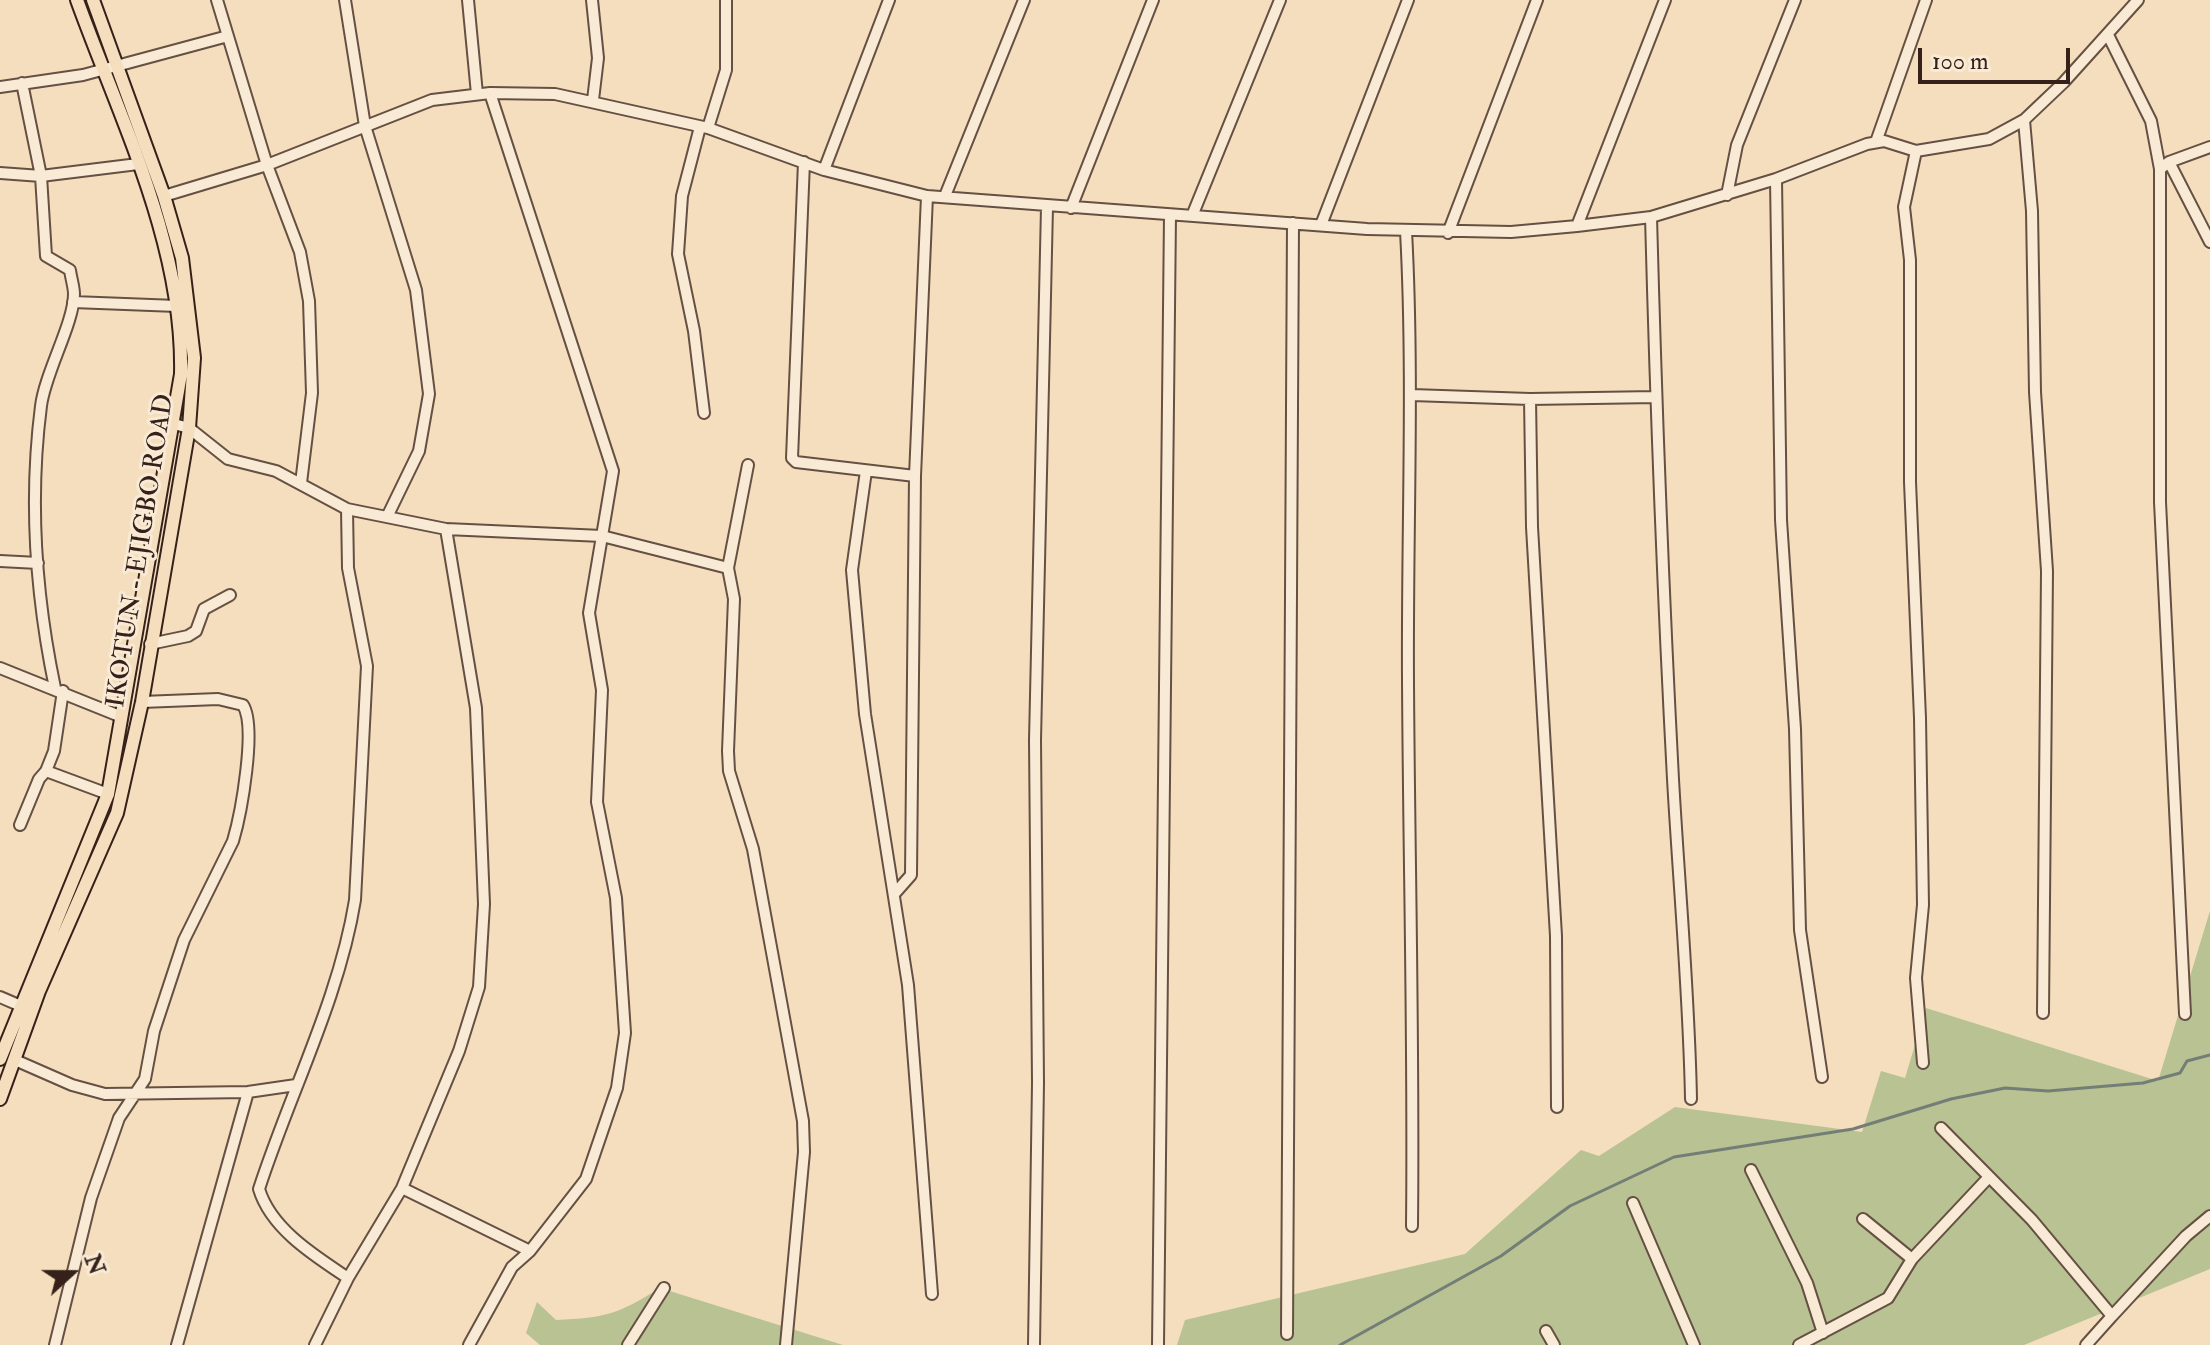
<!DOCTYPE html>
<style>
body{margin:0}
#map{position:relative;width:2210px;height:1345px;overflow:hidden;background:#f5debd;font-family:"IM FELL Double Pica",serif}
canvas{display:block}
.north{position:absolute;left:32px;top:1233px;width:80px;height:80px;-webkit-text-stroke:6px #f8ead4;paint-order:stroke;rotate:69deg;font-size:22px;font-weight:700;line-height:32px;text-align:center;color:#35211a}
.north::after{content:'';display:block;margin:auto;width:28px;height:36px;background:#35211a;clip-path:polygon(50% 0,100% 100%,50% 72%,0 100%)}
.scale{position:absolute;left:1918px;top:48px;width:152px;height:36px;box-sizing:border-box;border:4px solid #35211a;border-top:0;padding-left:10px;font-size:24px;line-height:28px;white-space:nowrap;color:#35211a;-webkit-text-stroke:6px #f8ead4;paint-order:stroke}
</style>
<div id="map">
<canvas width="2210" height="1345"></canvas>
<div class="north">N</div>
<div class="scale">100 m</div>
</div>
<script>
const c = document.querySelector('canvas').getContext('2d');
c.lineJoin = 'round';
function fillPath(path, color) {
  c.fillStyle = color;
  c.fill(path, 'evenodd');
}
function strokePath(path, color, width, dash) {
  c.strokeStyle = color;
  c.lineWidth = width;
  c.lineCap = dash ? 'butt' : 'round';
  c.setLineDash(dash || []);
  c.stroke(path);
}
function write(font, color, halo, rows, align = 'center') {
  c.font = font + ' "IM FELL Double Pica",serif';
  c.lineWidth = 6;
  c.setLineDash([]);
  c.textBaseline = 'middle';
  c.strokeStyle = halo;
  c.fillStyle = color;
  for (const [text, x, y, turn = 0] of rows) {
    c.save();
    c.translate(x, y);
    c.rotate((+turn || 0) * Math.PI / 180);
    c.textAlign = isNaN(turn) ? turn : align;
    if (halo) c.strokeText(text, 0, 0);
    c.fillText(text, 0, 0);
    c.restore();
  }
}
fillPath(new Path2D(`
 M2210 911V1269L2024 1345H1177L1185 1320 1465 1254 1581 1150 1599 1156 1675 1107 1862 1132 1881 1071 1905 1078 1926 1008 2158 1081Z
 M660 1288 843 1345H540L526 1333 537 1302 556 1320C606 1318 618 1314 660 1288Z`), '#b8c293');
strokePath(new Path2D(`
 M1340 1345 1501 1256 1570 1206 1674 1157 1853 1129 1951 1099 2005 1088 2048 1091 2143 1083 2180 1073 2187 1061 2210 1055`), '#737e76', 3);
const minor = new Path2D(`
 M217 0 267 165 300 252 309 301 312 393 301 483
 M345 0 365 126 416 290 429 394 419 451 387 517
 M468 0 477 94
 M592 0 598 58 593 100
 M2108 35 2151 121 2160 169 2169 162 2210 242
 M22 83 41 176 46 256 70 270C71 278 74 287 74 294 74 323 45 373 41 406 29 499 36 597 55 688
 M0 87 83 75 228 36
 M2024 120 2032 211 2035 392 2047 571 2043 1013
 M700 127 682 196 678 254 694 331 704 413
 M708 128 726 70V0
 M1876 142 1926 0
 M1916 151 1904 207 1910 260V482L1920 718 1923 905 1916 978 1923 1063
 M804 162 792 458 796 462 915 476
 M2169 162 2210 147
 M2160 169V502L2185 1014
 M824 170 889 0
 M0 173 41 176 138 164
 M1776 179 1781 520 1795 729 1800 930 1822 1077
 M1727 195 1737 145 1795 0
 M164 196 267 165 432 100 490 93 555 94 708 128 824 170 927 196 1367 229 1511 232 1577 226 1651 217 1776 179 1867 144 1884 141 1916 151 1989 139 2024 120 2064 82 2138 0
 M945 196 1024 0
 M1071 208 1153 0
 M1192 216 1280 0
 M1651 217C1656 405 1663 591 1673 779 1679 886 1689 992 1691 1099
 M1321 225 1408 0
 M1577 226 1665 0
 M1406 231C1414 380 1407 530 1408 680 1409 862 1414 1043 1412 1226
 M1448 233 1537 0
 M73 302 177 306
 M1412 395 1530 399 1656 397
 M1530 399 1532 527 1556 936 1557 1107
 M174 424 189 428 228 459 276 471 347 509 446 529 602 536 728 568
 M748 465 728 568 734 599 728 751 729 771 753 849 803 1121 804 1152 786 1345
 M866 471 852 570 865 714 908 985 932 1294
 M347 509 348 568 367 666 355 900C339 999 290 1093 259 1189 271 1229 315 1256 348 1278
 M0 561 38 563
 M150 644 188 636 196 631 204 609 230 595
 M0 668 122 717
 M63 691 54 751 46 771 108 794
 M20 825 39 779 46 771
 M896 892 911 875 915 476 927 196
 M0 997 28 1009
 M15 1060 72 1085 105 1094 248 1092 296 1085
 M1941 1128 2032 1220 2112 1316 2086 1345
 M1751 1170 1807 1283 1823 1333
 M402 1188 530 1251
 M1633 1203 1694 1345
 M1863 1219 1912 1259
 M2112 1316 2186 1236 2210 1216
 M1546 1331 1554 1345
 M1287 1334 1293 223
 M55 1345 91 1198 119 1118 145 1079 154 1031 184 940 233 841C241 814 257 727 243 705L218 699 142 702
 M177 1345 248 1092
 M315 1345 348 1278 402 1188 459 1051 479 987 484 904 476 708 446 529
 M469 1345 512 1267 530 1251 586 1179 617 1088 625 1033 616 898 597 802 602 690 589 613 613 471 490 93
 M628 1345 664 1288
 M1034 1345 1038 1083 1035 740 1047 207
 M1158 1345 1170 215
 M1799 1345 1888 1298 1912 1259 1989 1177`);
const major = new Path2D(`
 M0 1059 108 794 181 374C184 245 120 119 77 0
 M0 1099 39 991 117 813 142 702 189 428 194 358 182 258 164 196 93 0`);
strokePath(minor, '#655043', 14);
strokePath(major, '#35211a', 16);
strokePath(minor, '#f8ead4', 10);
strokePath(major, '#f5debd', 12);
write('26px', '#35211a', '#f8ead4', [
 ["IKOTUN - EJIGBO ROAD",142,551,-81]
]);
</script>
